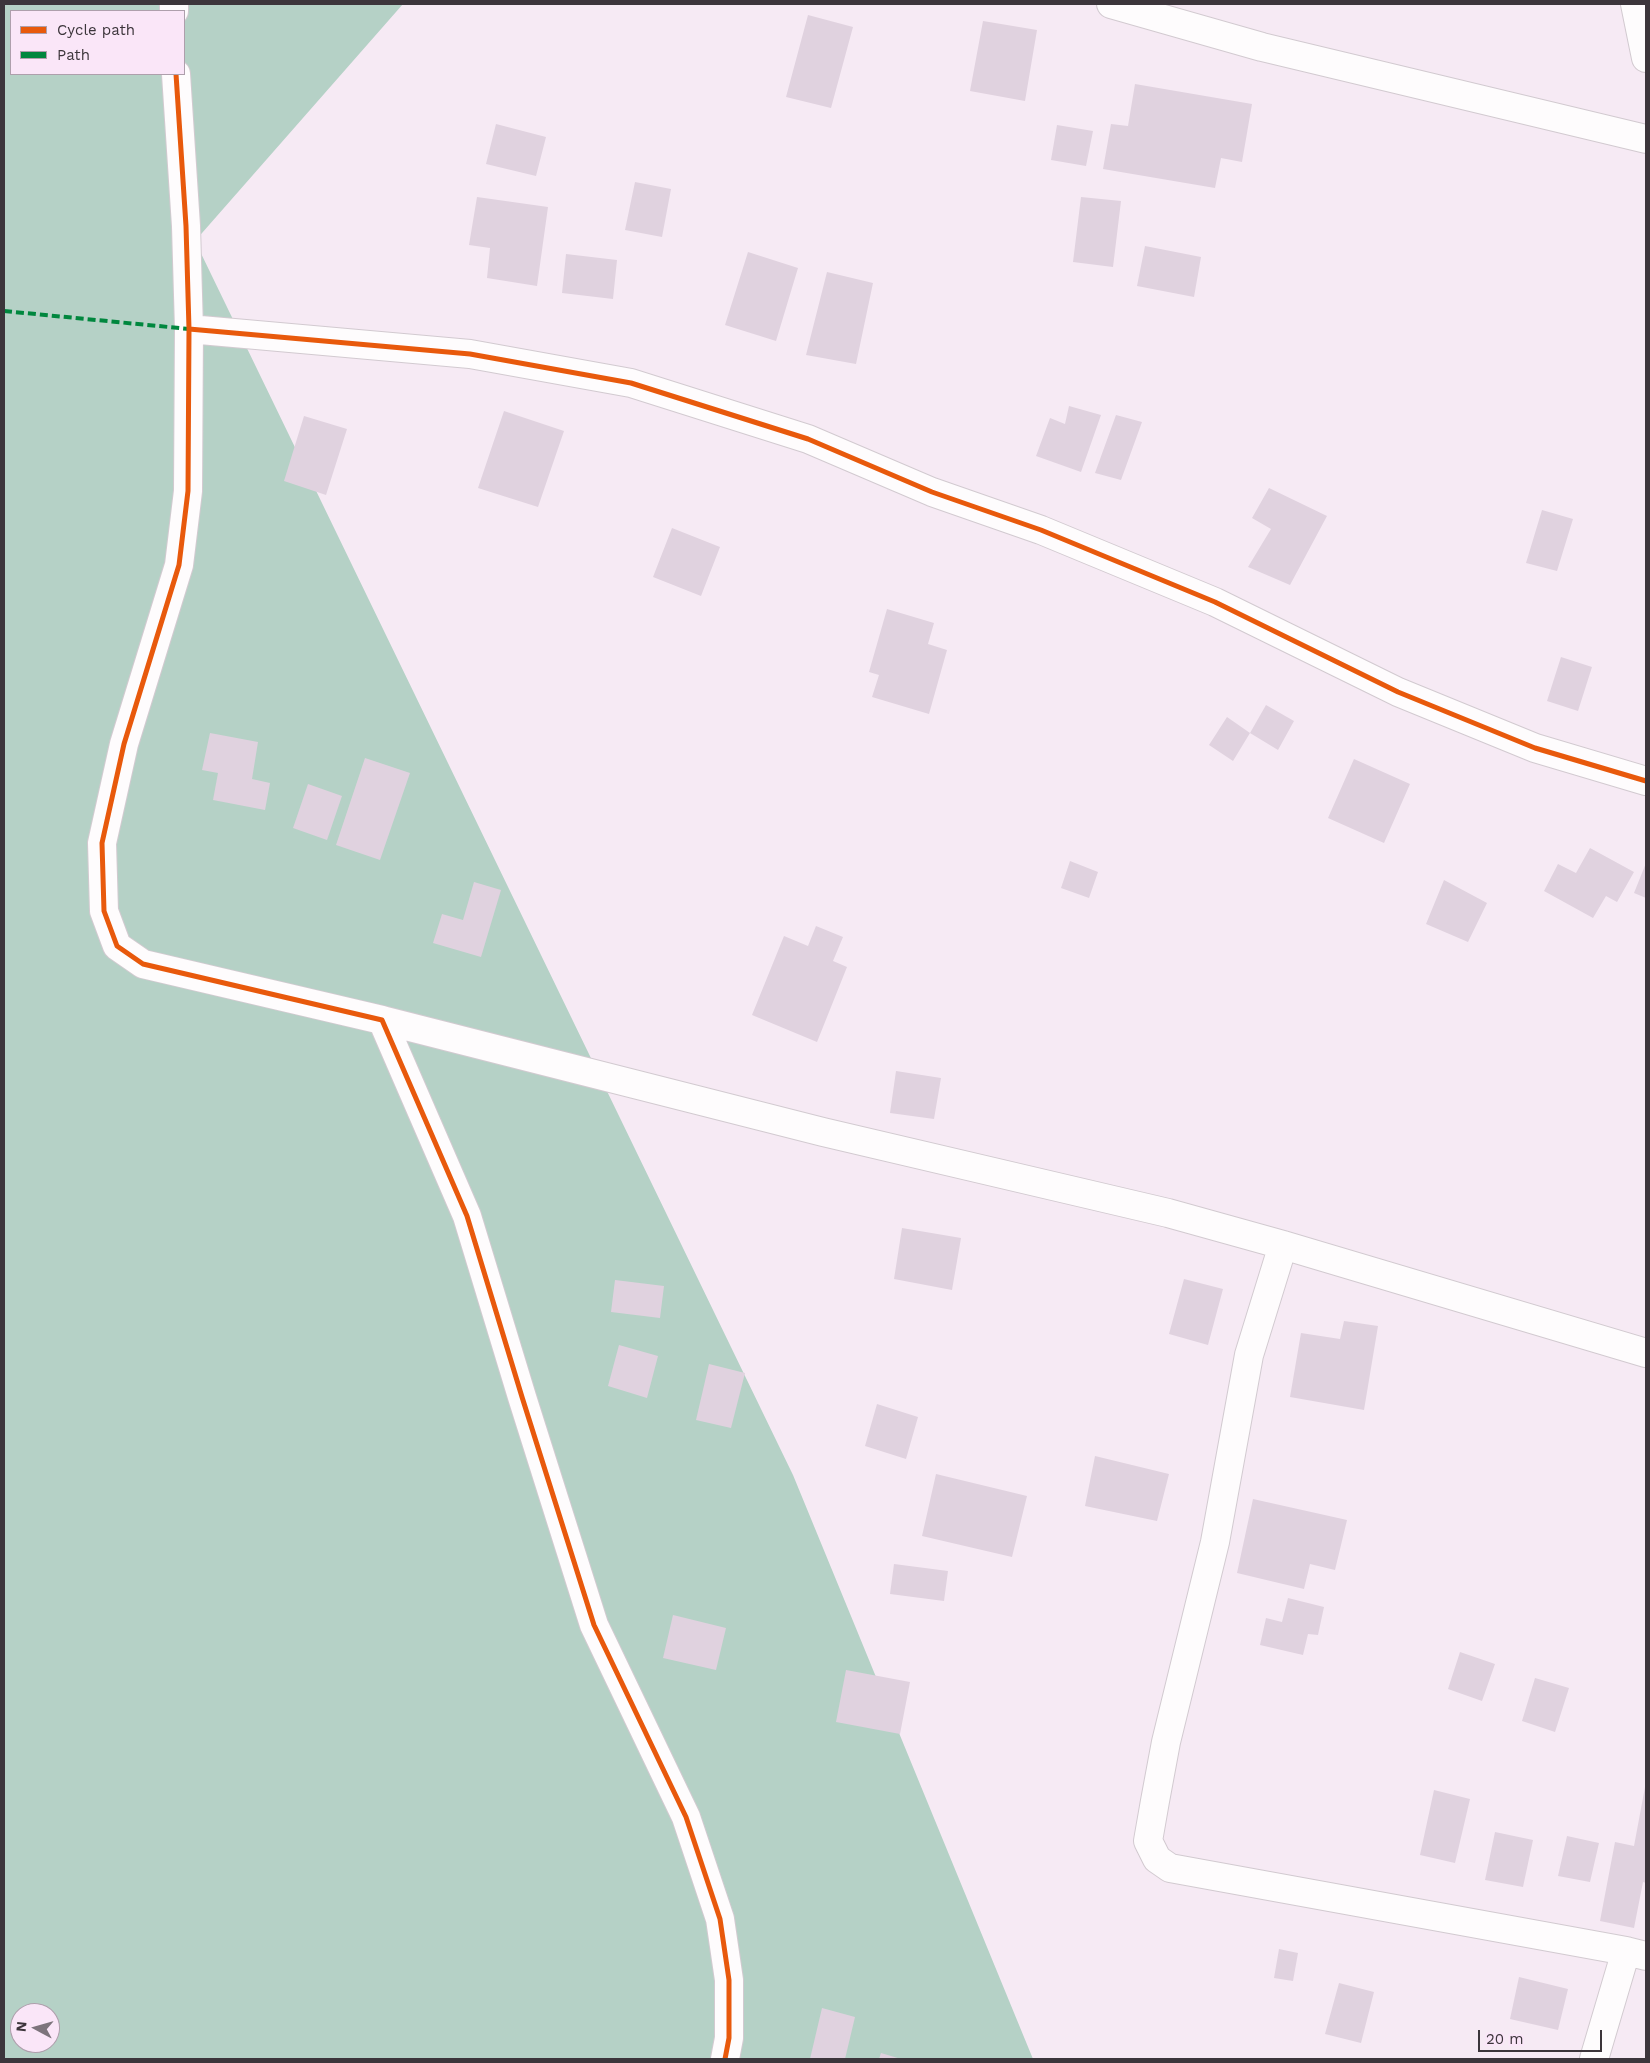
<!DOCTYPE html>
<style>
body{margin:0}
#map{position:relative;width:1650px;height:2063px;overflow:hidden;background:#f6eaf4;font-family:"Work Sans",sans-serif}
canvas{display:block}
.frame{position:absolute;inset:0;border:5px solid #3c353b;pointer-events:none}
.legend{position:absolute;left:10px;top:10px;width:175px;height:65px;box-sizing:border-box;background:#fae6f8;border:1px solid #ae9fac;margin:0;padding:6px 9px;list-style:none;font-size:15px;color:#3c353b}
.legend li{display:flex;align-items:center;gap:10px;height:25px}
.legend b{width:25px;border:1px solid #ae9fac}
.north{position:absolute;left:10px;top:2003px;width:50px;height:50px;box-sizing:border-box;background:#fae6f8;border:1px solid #ae9fac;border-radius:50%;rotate:276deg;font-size:14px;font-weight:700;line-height:20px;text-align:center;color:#3c353b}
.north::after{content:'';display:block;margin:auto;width:18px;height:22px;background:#7d747c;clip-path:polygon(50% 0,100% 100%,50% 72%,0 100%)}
.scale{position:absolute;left:1478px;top:2030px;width:124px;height:22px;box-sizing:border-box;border:2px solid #3c353b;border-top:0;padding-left:6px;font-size:15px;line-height:18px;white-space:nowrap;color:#3c353b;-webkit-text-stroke:4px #fae6f8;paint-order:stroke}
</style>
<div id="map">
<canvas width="1650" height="2063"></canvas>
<div class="frame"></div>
<ul class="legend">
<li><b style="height:6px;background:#e8590c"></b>Cycle path</li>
<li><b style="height:6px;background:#00873e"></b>Path</li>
</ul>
<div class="north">N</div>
<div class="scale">20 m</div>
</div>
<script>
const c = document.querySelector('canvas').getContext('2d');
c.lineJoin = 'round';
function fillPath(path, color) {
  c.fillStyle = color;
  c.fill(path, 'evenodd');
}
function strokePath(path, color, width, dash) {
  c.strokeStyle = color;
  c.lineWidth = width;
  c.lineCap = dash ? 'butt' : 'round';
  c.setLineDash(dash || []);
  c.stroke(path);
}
fillPath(new Path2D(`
 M4 4H403L195 241 793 1475 1033 2059H4ZM11 11H184V74H11ZM20 2013H50V2043H20Z`), '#b5d1c6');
fillPath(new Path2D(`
 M808 15 853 27 831 108 786 97Z
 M983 21 1037 30 1025 101 970 91Z
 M1135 84 1252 104 1242 162 1221 158 1215 188 1103 169 1111 124 1128 126Z
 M496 124 546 137 536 176 486 164Z
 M1057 125 1093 131 1086 166 1051 160Z
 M635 182 671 189 662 237 625 230Z
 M477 197 548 207 537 286 487 278 490 248 469 245Z
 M1081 197 1121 201 1113 267 1073 262Z
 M1145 246 1201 257 1194 297 1137 286Z
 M748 252 798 268 776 341 725 325Z
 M566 254 617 260 613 299 562 293Z
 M827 272 873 283 856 364 806 355Z
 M1069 406 1101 415 1081 472 1036 456 1050 418 1065 424Z
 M504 411 564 431 538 507 478 488Z
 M1116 415 1142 422 1121 480 1095 473Z
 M304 416 347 429 326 495 284 481Z
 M1269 488 1327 516 1290 585 1248 567 1271 529 1252 518Z
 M1542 510 1573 519 1557 571 1526 563Z
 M672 528 720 547 701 596 653 577Z
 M887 609 934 623 928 644 947 650 929 714 872 697 879 675 869 672Z
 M1561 657 1592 667 1578 711 1547 701Z
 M1266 705 1294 721 1278 750 1250 733 1233 761 1209 745 1227 717 1250 733Z
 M210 733 258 742 252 779 270 783 265 810 213 800 218 773 202 770Z
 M365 758 410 773 380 860 336 845Z
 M1354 759 1410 784 1384 843 1328 818Z
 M308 784 342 796 327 840 293 828Z
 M1590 848 1634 872 1617 902 1606 896 1593 918 1544 891 1558 864 1576 873Z
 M1070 861 1098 872 1089 898 1061 888Z
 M1646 863V898L1634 893Z
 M1444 880 1487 903 1468 942 1426 924Z
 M474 882 501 890 481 957 433 943 442 914 463 920Z
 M816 926 843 937 833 961 847 967 817 1042 752 1015 784 936 808 946Z
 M896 1071 941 1078 934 1119 890 1113Z
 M902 1228 961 1238 952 1290 894 1279Z
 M1184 1279 1223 1289 1208 1345 1169 1334Z
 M615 1280 664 1286 660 1318 611 1312Z
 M1344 1321 1378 1326 1364 1410 1290 1397 1301 1333 1340 1339Z
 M619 1345 658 1356 647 1398 608 1386Z
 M709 1364 745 1373 731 1428 696 1420Z
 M877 1404 918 1417 906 1459 865 1446Z
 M1095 1456 1169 1474 1157 1521 1085 1506Z
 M936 1474 1027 1496 1012 1557 922 1536Z
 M1253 1499 1347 1520 1335 1570 1310 1564 1304 1589 1237 1573Z
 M894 1564 948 1571 944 1601 890 1594Z
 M1288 1598 1324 1607 1318 1635 1308 1634 1303 1655 1260 1645 1266 1618 1282 1622Z
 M673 1615 726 1628 716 1670 663 1658Z
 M1460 1652 1495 1664 1482 1701 1448 1689Z
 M846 1670 910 1682 900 1734 836 1722Z
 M1535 1678 1569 1688 1555 1732 1522 1721Z
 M1645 1787 1646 1883 1643 1882 1634 1928 1600 1921 1615 1842 1634 1846Z
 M1434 1790 1470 1799 1455 1863 1420 1855Z
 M1495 1832 1533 1840 1523 1887 1485 1880Z
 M1567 1836 1599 1843 1590 1882 1558 1876Z
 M1279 1949 1298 1953 1293 1981 1274 1978Z
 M1519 1977 1568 1989 1558 2030 1510 2019Z
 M1339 1983 1374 1992 1361 2043 1325 2034Z
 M822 2008 855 2017 845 2059H810Z
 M881 2053 901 2059H879Z`), '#e0d2df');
const street = new Path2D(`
 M1111 4 1262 47 1646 139
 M1635 4 1646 58
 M174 11V4
 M176 74 186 226 189 329 188 491 179 565 124 744 102 843 104 911 117 946 143 964 382 1020 467 1216 522 1397 594 1625 686 1817 720 1919 729 1980V2038L725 2059
 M189 329 470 354 631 383 808 439 932 492 1041 530 1215 602 1398 692 1535 748 1646 781
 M382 1020 823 1132 1168 1213 1283 1245 1646 1353
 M1283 1245 1249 1355 1215 1542 1166 1742 1155 1801 1148 1841 1157 1859 1170 1868 1626 1951 1646 1956
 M1594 2059 1626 1951`);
strokePath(street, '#d2cad0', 30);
strokePath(street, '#fefcfd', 28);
strokePath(new Path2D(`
 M4 311 189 329`), '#00873e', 4, [8, 4]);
strokePath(new Path2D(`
 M176 74 186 226 189 329 188 491 179 565 124 744 102 843 104 911 117 946 143 964 382 1020 467 1216 522 1397 594 1625 686 1817 720 1919 729 1980V2038L725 2059
 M189 329 470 354 631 383 808 439 932 492 1041 530 1215 602 1398 692 1535 748 1646 781`), '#e8590c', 5);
</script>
